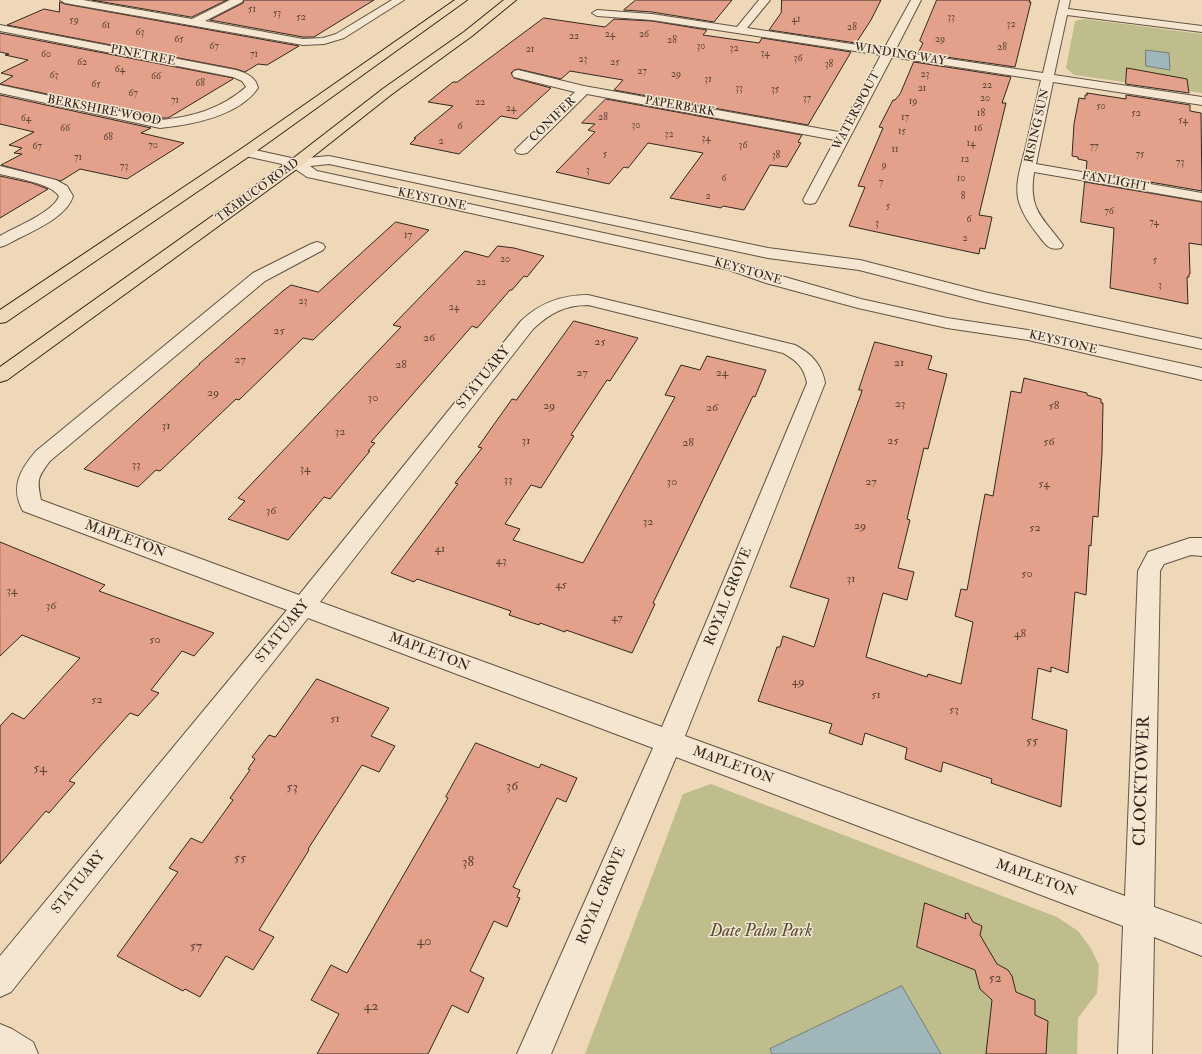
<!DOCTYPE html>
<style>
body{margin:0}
canvas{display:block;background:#efd8b8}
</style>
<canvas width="1202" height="1054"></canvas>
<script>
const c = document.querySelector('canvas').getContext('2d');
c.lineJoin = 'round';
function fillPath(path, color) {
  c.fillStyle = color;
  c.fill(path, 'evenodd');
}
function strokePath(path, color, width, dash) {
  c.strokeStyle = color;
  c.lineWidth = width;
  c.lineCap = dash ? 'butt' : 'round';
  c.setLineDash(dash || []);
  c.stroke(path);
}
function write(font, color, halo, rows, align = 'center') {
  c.font = font + ' "IM FELL Double Pica",serif';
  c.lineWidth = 3;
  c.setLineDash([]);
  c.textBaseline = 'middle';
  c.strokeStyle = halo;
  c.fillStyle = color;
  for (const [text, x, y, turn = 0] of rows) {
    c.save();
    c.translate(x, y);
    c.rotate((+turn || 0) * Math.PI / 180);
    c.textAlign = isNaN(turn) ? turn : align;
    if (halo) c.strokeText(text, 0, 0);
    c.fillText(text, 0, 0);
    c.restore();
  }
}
fillPath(new Path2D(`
 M1085 19 1202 34V93L1074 75 1066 68 1075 21Z
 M711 784 1057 917 1078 931 1090 947 1099 965 1097 993 1078 1018 1077 1054H585L683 794Z`), '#bfbd8b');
const water = new Path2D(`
 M1146 50 1169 53 1170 70 1146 66Z
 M902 986 941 1054H772L770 1049Z`);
fillPath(water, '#9fb7ba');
strokePath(water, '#747e7c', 1);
const building = new Path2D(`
 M92 0H227L192 17Z
 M244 0H374L314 37H303L210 20 243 3Z
 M636 0H732L714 22 652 12 624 10Z
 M782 0H881L871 20 856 43 769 30 781 13Z
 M937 0H1030L1029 2H1031L1015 67 918 53 923 43 920 41Z
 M60 2 65 4 299 46 267 65 258 64 245 72 236 69 7 25 44 9 59 12Z
 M544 18 605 27 614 19 652 21 707 30 703 35 759 43 762 38 851 52 808 125 614 90 623 80 570 71 561 79 518 69 514 70 511 73 514 78 551 88 517 119 501 116 459 154 410 144 416 138H414L453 106 428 102 453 82H457Z
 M0 33 233 78V79L168 118H160L0 84 13 76 1 73 28 60 5 55 9 54 0 52Z
 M914 62 1011 77 1002 103H1006L979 215 992 217 985 249 980 248 979 254 849 226 865 187 858 186 883 128 879 127 893 100H895L900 94Z
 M1127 68 1187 79 1189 93 1126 84Z
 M1087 93 1126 99V95L1190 105V111L1201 113 1202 191 1086 171 1087 161 1078 159V157L1072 156 1074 124 1079 98 1085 99V95H1087Z
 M0 95 151 128 141 133 184 143 127 179 80 169 61 181 1 165 22 154 14 153 22 148 9 145 34 132 0 124Z
 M606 99 802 135 798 142 801 143 787 167 770 165 744 210 723 206 721 208 670 198 703 153 648 143 628 168 624 167 609 184 556 172 595 132 588 130 595 124 582 123Z
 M0 176 32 183 48 189 0 218Z
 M1085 182 1202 202V245L1189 243 1190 274H1189V277H1187L1188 304 1110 288 1114 228 1081 222Z
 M396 222 429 230 313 340 303 338 239 400 236 399 160 471 156 470 138 487 84 469 200 364H199L284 290 291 285 318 292Z
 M498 246 514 248 544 256 527 277 524 276 512 290H510L477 328 472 326 371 442 375 443 368 451H370L330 499 324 497 288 540 228 519 245 501 238 498 401 327 393 325 465 251 488 257Z
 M574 321 638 338 610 381 607 380 571 435 574 436 541 488 531 485 505 524 520 529 513 540 583 563 675 397 665 395 681 365 700 370 707 356 766 370 755 397 753 396 653 603 655 604 632 653 566 630 565 632 540 623 539 625 509 615 511 611 417 579 414 582 391 573 458 484 455 483 482 448 478 447 512 399 516 400Z
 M875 342 932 356 928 369 947 374 928 449 924 448 907 519 910 520 898 568 914 572 907 600 883 593 866 657 927 677 928 674 961 684 973 622 955 616 961 589 967 590 985 494 993 496 1011 391 1021 393 1024 378 1087 393V395L1101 399V403H1103L1102 453 1098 517 1093 516 1091 546 1089 545 1086 595 1075 592 1068 673 1051 667V672L1038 668 1032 719 1067 730 1061 807 991 783 992 779 943 762 941 772 905 759 907 748 865 733 862 745 829 733 832 724 758 701 777 647H780L783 636 814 647 829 599 790 587 861 394 862 390H859Z
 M0 542 105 585 99 591 214 633 194 656 182 651 151 690 159 693 138 716 130 713 69 781 75 783 49 813 46 811 0 864V726L12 713 24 719 80 658 22 635 0 656Z
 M317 679 389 708 371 736 395 746 379 772 362 765 308 849 309 850 259 930 274 937 253 970 226 956 200 997 185 989 183 991 117 956 178 872 169 868 191 838 202 843 233 800 230 798 250 770 248 769 255 759 252 757 269 735 275 737Z
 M476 743 539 768 541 764 577 778 566 802 557 798 513 887 520 890 517 897 520 898 507 927 494 921 470 971 484 978 468 1013 452 1005 428 1054H317L339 1014 311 1000 331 965 347 973 448 798 446 797Z
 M925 903 966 919 965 914 968 913 973 922 982 926 980 935 997 964 1008 970 1012 976 1016 992 1035 1000V1015L1048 1021 1046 1054H986L992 1000 980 989 975 970 917 947Z`);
fillPath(building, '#e3a08a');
strokePath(building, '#33281f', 1);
const minor = new Path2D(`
 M60 0H83L192 19 230 0H243L242 2 205 21 303 39 323 38 336 34 392 0H404L344 38 324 44 303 45 65 3Z
 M759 0H770L747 28 884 49 911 0H921L895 51 1043 73 1060 0H1070L1068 9 1202 26V32L1067 15 1054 75 1202 97V105L1053 82 1036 164 1202 193V201L1034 172C1028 211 1043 217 1063 245L1061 248C1049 251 1045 244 1039 236 1030 225 1021 212 1018 198 1015 181 1022 163 1026 146 1031 124 1036 102 1041 80L892 57 817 200 815 203 810 204 805 203 803 200 835 140 587 94 527 153 522 154 517 153 515 150 575 92 514 77 512 74 514 71 518 70 584 86 839 132 881 55 652 20 597 16 592 13 597 10 652 14 737 27Z
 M0 25 236 70C246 73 256 77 258 88 239 116 191 125 160 128L0 93V85L160 120C192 117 221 109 246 87L242 81 233 77 0 31Z
 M246 148 296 159 329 156 768 248 860 260 984 292 1202 339V349L983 302 859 270 768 258 329 164 310 166 317 171 733 261 778 275 861 299 947 318 1028 330 1202 368V380L1028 340 947 328 858 308 766 283 729 270 312 178 307 177 291 166 241 155 239 152 241 149Z
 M0 166 56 180 67 186 73 196C67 219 25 234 6 245L0 247V236C15 227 54 212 59 196 51 183 15 178 0 174Z
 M317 242 323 244 325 247 323 250 265 281 50 461C37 478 37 480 41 500L299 595 521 321C540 303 561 295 588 295L795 345C812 354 822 365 825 383L685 736 1125 896 1138 571 1148 552 1190 538H1202V556L1191 555 1164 564 1160 571 1154 907 1202 924V956L1154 937 1152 1054H1118L1123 926 676 757 551 1054H517L653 748 308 618 11 992 0 997V956L287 610 23 511C10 487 20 470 36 451L253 273 311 244ZM588 305 783 353C796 360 804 367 807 383L662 727 320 602 533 329C550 313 565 305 588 305Z
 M0 1024 12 1029 33 1042 38 1054H0Z`);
const major = new Path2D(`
 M455 0H467L251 155 6 322 0 323V310L241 149Z
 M504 0H516L472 36 392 94 301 166 7 380 0 382V367L291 160 384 88 464 32Z`);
strokePath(minor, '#625445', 2);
strokePath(major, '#33281f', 2);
fillPath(minor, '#f5e6d1');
fillPath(major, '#efd8b8');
write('10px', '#5f463a', null, [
 ["51",252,10],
 ["53",277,14],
 ["52",301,18],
 ["33",951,18],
 ["41",796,20],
 ["59",74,21],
 ["32",1011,25],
 ["61",106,26],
 ["28",852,28],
 ["63",140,33],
 ["24",610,35],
 ["26",644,35],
 ["22",574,37],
 ["65",179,40],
 ["29",940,40],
 ["28",672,41],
 ["67",214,47],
 ["30",701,47],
 ["28",1002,48],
 ["32",734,49],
 ["21",530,50],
 ["34",765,54],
 ["60",46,55],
 ["71",254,55],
 ["36",798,59],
 ["23",583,60],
 ["62",82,63],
 ["25",615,63],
 ["38",829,65],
 ["64",120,70],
 ["27",642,72],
 ["29",676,75],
 ["23",925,75],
 ["63",54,76],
 ["66",156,77],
 ["31",708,80],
 ["68",200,84],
 ["65",96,85],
 ["22",987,86],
 ["33",739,89],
 ["21",922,89],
 ["35",775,90],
 ["67",133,94],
 ["37",807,99],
 ["20",985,99],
 ["71",175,101],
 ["19",913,102],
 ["22",480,103],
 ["50",1101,107],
 ["24",511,109],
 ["18",981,114],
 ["52",1136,114],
 ["28",603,118],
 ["17",905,118],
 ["64",26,119],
 ["54",1183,121],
 ["30",636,126],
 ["6",460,127],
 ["66",65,129],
 ["16",978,129],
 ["15",902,132],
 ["32",669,135],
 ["68",108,138],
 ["34",706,139],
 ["2",441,142],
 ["14",971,144],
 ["70",153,146],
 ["36",743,146],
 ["67",37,147],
 ["77",1094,147],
 ["11",895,150],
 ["5",605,155],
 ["75",1140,155],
 ["38",776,156],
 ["71",78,158],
 ["12",965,160],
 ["73",1180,163],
 ["9",884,166],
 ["73",124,167],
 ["3",588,171],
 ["6",724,179],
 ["10",961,179],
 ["7",881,183],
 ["2",708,197],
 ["8",963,197],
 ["5",888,207],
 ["76",1109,212],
 ["6",969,220],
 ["74",1154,223],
 ["3",877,224],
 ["17",408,236],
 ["2",965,239],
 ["20",505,260],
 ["5",1155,261],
 ["22",481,283],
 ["3",1160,286],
 ["23",303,302],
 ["24",454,308]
]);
write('12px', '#33281f', '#f5e6d1', [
 ["WINDING WAY",900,55,9],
 ["PINETREE",143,56,11],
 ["PAPERBARK",680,107,10],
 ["BERKSHIRE WOOD",104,111,11],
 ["WATERSPOUT",857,111,-62],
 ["CONIFER",553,120,-44],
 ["RISING SUN",1038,126,-77],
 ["FANLIGHT",1115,182,10],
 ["TRABUCO ROAD",258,191,-36],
 ["KEYSTONE",432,200,12],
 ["KEYSTONE",748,272,16],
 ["KEYSTONE",1063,343,13]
]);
write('12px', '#5f463a', null, [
 ["25",279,331],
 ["26",429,338],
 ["25",600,342],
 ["27",240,360],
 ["21",899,363],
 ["28",401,365],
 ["27",582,373],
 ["24",722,373],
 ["29",213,393],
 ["30",373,398],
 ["23",900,404],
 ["29",549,406],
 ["58",1054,406],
 ["26",712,408],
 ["31",166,426],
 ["32",340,432],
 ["31",526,441],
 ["25",893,441],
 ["56",1049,442],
 ["28",688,443],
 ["33",136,465],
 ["34",305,469],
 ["33",508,480],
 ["30",672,482],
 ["27",871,482],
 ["54",1044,484],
 ["36",271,511],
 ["32",648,522],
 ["29",860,526],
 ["52",1035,528],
 ["41",440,549],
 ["43",501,561],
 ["50",1027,574],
 ["31",851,579],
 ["45",561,585],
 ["34",12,591],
 ["36",51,606],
 ["47",617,618],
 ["48",1020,634],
 ["50",155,640],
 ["49",798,682],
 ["51",876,695],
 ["52",97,700],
 ["53",954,710],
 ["51",335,719]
]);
write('14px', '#33281f', '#f5e6d1', [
 ["STATUARY",484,378,-51],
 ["MAPLETON",125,540,20],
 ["ROYAL GROVE",729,597,-68],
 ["STATUARY",283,632,-51],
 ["MAPLETON",429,653,21],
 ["MAPLETON",733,766,20],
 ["MAPLETON",1036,879,20],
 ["STATUARY",79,883,-51],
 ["ROYAL GROVE",602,896,-67]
]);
write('14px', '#5f463a', null, [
 ["55",1032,742],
 ["54",40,769],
 ["36",512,787],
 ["53",292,788],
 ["55",240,859],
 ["38",468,863],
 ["40",424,942],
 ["57",196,947],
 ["52",995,979],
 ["42",371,1007]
]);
write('17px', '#33281f', '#f5e6d1', [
 ["CLOCKTOWER",1143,781,-88]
]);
write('italic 17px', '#564d3a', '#f5e6d1', [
 ["Date Palm Park",761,932]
]);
</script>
